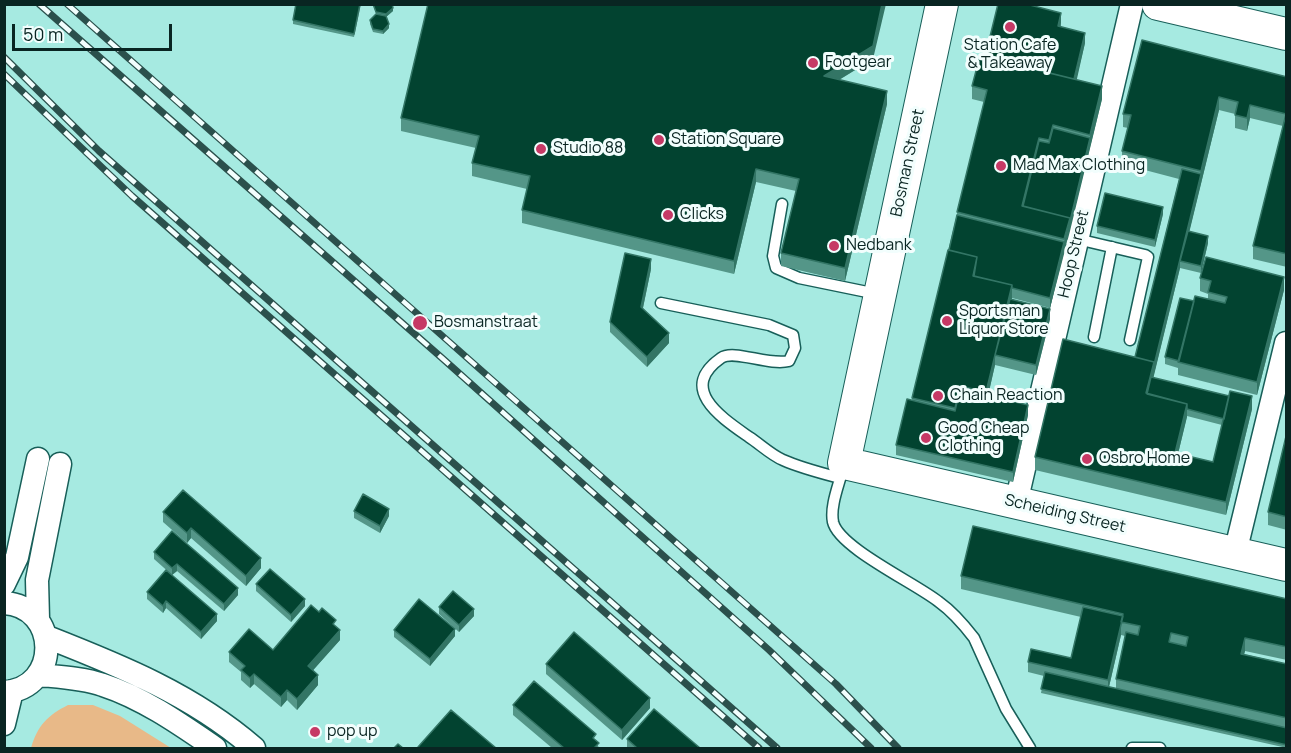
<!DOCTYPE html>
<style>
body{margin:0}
#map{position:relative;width:1291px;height:753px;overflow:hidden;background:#a6eae1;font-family:Manrope,sans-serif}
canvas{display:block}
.frame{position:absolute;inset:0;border:6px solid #092522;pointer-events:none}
.scale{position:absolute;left:12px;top:24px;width:160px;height:27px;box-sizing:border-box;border:3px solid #092522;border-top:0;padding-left:8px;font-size:18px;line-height:21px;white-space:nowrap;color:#092522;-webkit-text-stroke:4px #f2fefd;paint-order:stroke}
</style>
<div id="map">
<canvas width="1291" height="753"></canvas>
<div class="frame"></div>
<div class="scale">50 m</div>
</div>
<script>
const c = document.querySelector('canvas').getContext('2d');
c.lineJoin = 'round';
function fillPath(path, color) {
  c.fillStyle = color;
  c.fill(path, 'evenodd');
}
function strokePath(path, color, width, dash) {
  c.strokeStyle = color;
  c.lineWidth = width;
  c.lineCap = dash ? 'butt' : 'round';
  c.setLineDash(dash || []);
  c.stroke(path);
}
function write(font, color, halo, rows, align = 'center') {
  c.font = font + ' Manrope,sans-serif';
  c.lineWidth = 6;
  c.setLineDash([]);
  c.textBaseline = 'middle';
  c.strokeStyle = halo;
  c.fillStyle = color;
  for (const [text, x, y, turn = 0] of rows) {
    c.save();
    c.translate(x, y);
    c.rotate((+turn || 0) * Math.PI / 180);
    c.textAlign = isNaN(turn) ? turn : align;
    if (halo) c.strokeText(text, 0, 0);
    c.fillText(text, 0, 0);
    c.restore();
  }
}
fillPath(new Path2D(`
 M68 705H93L120 716 171 748H31C37 726 48 715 68 705Z`), '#e8b988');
const service = new Path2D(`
 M782 204 773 256 776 268 799 278 877 294
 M1077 239 1145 255 1148 257 1130 340
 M661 303 769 325 793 335 795 348 789 361C768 366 734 349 721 358 677 389 722 418 749 437 760 444 771 455 783 460 801 468 821 473 840 478
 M1094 337 1112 247
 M842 472C838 487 830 507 833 522 839 548 917 584 939 602 953 612 964 625 974 638L1006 709 1030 748
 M1132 748H1160`);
const minor = new Path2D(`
 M1016 503 1132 4
 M1235 553 1286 343
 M4 584 17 557 38 459
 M4 603C60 606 61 689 4 692
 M38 619 37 580 60 464
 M47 637C121 666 193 695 254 748
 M39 675C60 677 83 678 103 685 143 698 180 724 215 748
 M4 724 12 691`);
const secondary = new Path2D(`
 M942 4 844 463 1286 565
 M1158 4 1286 34`);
strokePath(service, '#185f59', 13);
strokePath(minor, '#185f59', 25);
strokePath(secondary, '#185f59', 34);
strokePath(service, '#fff', 10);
strokePath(minor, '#fff', 22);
strokePath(secondary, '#fff', 32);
const rail = new Path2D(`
 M39 4 442 358 769 650 871 748
 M67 4 836 684 898 748
 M4 57 99 151 777 748
 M4 74 132 196 759 748`);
strokePath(rail, '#2b504c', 7);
strokePath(rail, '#f2fefd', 4.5, [14]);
fillPath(new Path2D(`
 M361 4 354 37 293 24V20Z
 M373 4H392L393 11 386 17 389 28 383 34 373 32 370 24V20L376 14Z
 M1061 23V27L1085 43 1076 80 1102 99 1050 308 1012 298V299L1050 319 1036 375 995 365 988 395 1028 415 1013 482 896 455V445L912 400 984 102 972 99V86L985 57Z
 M873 59 839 80 887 104 845 281 781 266V253L796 191 756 182 734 274 522 223V210L527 189 472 176V163L476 148 401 131V118Z
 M1287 77V267L1253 259V246L1283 126 1250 118 1247 131 1235 128V114L1219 110 1189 232 1208 243 1201 273 1180 268 1153 378 1252 409 1226 515 1035 470V457L1135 357 1179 179 1122 164V151L1128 128 1123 127V114ZM1187 416 1222 425 1213 462 1178 454Z
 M1163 214 1155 247 1097 233V226Z
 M651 269 643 308 669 343 647 367 610 332V322Z
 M1200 278 1284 290 1257 395 1178 375V368L1165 364V357L1194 301 1208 299V294L1200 291Z
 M1287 432V530L1268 525V512Z
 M354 511 389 516 380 533 354 518Z
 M163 512 261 568 246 586 191 538 187 543 163 522Z
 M154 552 238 595 224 611 177 571 172 575 154 559Z
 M961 576 1287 599V660L1245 651 1244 654 1287 664V748L1041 693 1044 676 1028 672V662L1071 658 1081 617 961 589ZM1121 635 1125 636 1116 679V688L1109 687Z
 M256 584 305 606 291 622 256 591Z
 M147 592 217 621 201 639 166 608 163 613 147 599Z
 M439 607 474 616 459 632 439 614Z
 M336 627 340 640 313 670 318 685 297 710 287 700 281 707 254 684 250 688 241 680V672L229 662V652L273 650Z
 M394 630 455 636 430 666 394 637Z
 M546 664 650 708 622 740 546 674Z
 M513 705 596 741 599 748H552L513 715Z
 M627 739 700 748H627Z`), '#549688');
fillPath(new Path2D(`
 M882 4H886L873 59 824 89V76Z
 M393 8V11L386 17V14Z
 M1061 13V23L1058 36V26Z
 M389 24V28L383 34V31Z
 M1085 33V43L1074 92V82Z
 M1102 86V99L1070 231V221Z
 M887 91V104L845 281V268Z
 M1219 97V110L1182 262 1180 261V268L1148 400 1146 393Z
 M1250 105V118L1247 131V118Z
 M756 169V182L734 274V261Z
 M1163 207V214L1155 247V240Z
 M1070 218V231L1050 308V298Z
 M1208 236V243L1201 273V266Z
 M651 259V269L641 317V307Z
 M1284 277V290L1257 395V382Z
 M1012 285V298L998 356 995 355V365L986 405V392Z
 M1050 309V319L1036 375V365Z
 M669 333V343L647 367V357Z
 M1252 396V409L1226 515V502Z
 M1187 404V417L1175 466V453Z
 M1028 405V415L1013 482V472Z
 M389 509V516L380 533V526Z
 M191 528V538L187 543V533Z
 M261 558V568L246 586V576Z
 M177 564V571L172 575V568Z
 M238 588V595L224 611V604Z
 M305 599V606L291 622V615Z
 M166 601V608L163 613V606Z
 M474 609V616L459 632V625Z
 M217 614V621L201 639V632Z
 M1121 625V635L1108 691V680Z
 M455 629V636L430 666V659Z
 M340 630V640L308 676V666Z
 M1245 638V651L1241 667V654Z
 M254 674V684L250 688V678Z
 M318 675V685L297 710V699Z
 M287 690V700L281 707V697Z
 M650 698V708L622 740V730Z`), '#337565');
const building = new Path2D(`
 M296 4H360L354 34 293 20Z
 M373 4H392L393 8 386 14 376 12Z
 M428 4H882L873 46 824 76 887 91 845 268 781 253 799 179 756 169 734 261 522 210 530 176 472 163 479 136 401 118Z
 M998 4H1026L1061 13 1058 26 1085 33 1074 79 985 57Z
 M376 14 386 16 389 24 383 31 373 29 370 20Z
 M1142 40 1287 77V254L1253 246 1286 114 1250 105 1247 118 1235 115 1238 102 1219 97 1201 171 1122 151 1131 115 1123 114Z
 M980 56 1102 86 1090 135 1053 125 1049 140 1039 138 1022 206 1070 218 1064 239 957 212 987 90 972 86Z
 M1053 128 1090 138 1070 221V218L1023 206 1039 141 1049 143Z
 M1182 169 1201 174 1154 365V362L1135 357Z
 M1105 193 1163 207 1155 240 1097 226Z
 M957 215 1064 242 1050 298 1012 288V285L974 276 977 257 949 250Z
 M1188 231 1208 236 1201 266 1180 261Z
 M948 250 977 257 973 276 1012 285 986 392 960 386 955 408 912 398Z
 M625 253 651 259 641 307 669 333 647 357 610 322Z
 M1206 257 1284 277 1257 382 1178 362 1195 296 1225 303 1227 297 1208 292 1211 281 1200 278Z
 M1180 298 1194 301 1179 361 1165 357Z
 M1010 299 1050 309 1036 365 995 355Z
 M1063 339 1154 362 1146 393 1187 404 1175 453 1213 462 1230 391 1252 396 1226 502 1035 457Z
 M1151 377 1229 396 1224 419 1187 409V404L1147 394Z
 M960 389 1028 405 1013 472 896 445 907 399 955 411Z
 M1287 432V517L1268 512Z
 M183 490 261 558 246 576 191 528 187 533 163 512Z
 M363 494 389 509 380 526 354 511Z
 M973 526 1287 599V647L1245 638 1241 654 1287 664V718L1116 679 1126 632 1138 635 1140 626 1121 622 1123 614 961 576ZM1171 633 1188 637 1186 646 1169 642Z
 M172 531 238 588 224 604 177 564 172 568 154 552Z
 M270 569 305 599 291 615 256 584Z
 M166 570 217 614 201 632 166 601 163 606 147 592Z
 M453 591 474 609 459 625 439 607Z
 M419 599 455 629 430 659 394 630Z
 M311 605 319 612 322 608 336 620 333 624 340 630 308 666 318 675 297 699 287 690 281 697 254 674 250 678 241 670 245 666 229 652 249 629 273 650Z
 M1083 607 1123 616 1108 680 1028 662 1031 649 1071 658Z
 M574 632 650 698 622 730 546 664Z
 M1045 672 1287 728V745L1041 689Z
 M534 681 596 734 593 738 599 743 594 748H564L513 705Z
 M654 709 700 748H637L627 739Z
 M451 710 496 748H420L418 747Z
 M398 744 403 748H394Z`);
fillPath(building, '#024330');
strokePath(building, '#337565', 1.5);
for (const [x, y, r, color] of [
 [1010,27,6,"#c63965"],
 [813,63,6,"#c63965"],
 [659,140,6,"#c63965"],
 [541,149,6,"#c63965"],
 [1001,166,6,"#c63965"],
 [668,215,6,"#c63965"],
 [834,246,6,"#c63965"],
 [947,321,6,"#c63965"],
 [420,323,8,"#c63965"],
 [938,396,6,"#c63965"],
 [926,438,6,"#c63965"],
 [1087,459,6,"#c63965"],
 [315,732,6,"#c63965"]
]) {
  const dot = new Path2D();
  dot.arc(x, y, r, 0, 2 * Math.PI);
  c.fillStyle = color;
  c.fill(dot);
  strokePath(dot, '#f2fefd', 2);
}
write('16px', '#092522', '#f2fefd', [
 ["Station Cafe",1010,46,"center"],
 ["& Takeaway",1010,64,"center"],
 ["Footgear",825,63],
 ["Station Square",671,140],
 ["Studio 88",553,149],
 ["Mad Max Clothing",1013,166],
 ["Clicks",680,215],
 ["Nedbank",846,246],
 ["Sportsman",959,312],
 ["Liquor Store",959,330],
 ["Bosmanstraat",434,323],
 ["Chain Reaction",950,396],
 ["Good Cheap",938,429],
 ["Clothing",938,447],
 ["Osbro Home",1099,459],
 ["pop up",327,732]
], 'left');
write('16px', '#092522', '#f2fefd', [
 ["Bosman Street",908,163,-78],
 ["Hoop Street",1074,254,-77],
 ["Scheiding Street",1065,514,13]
]);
</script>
